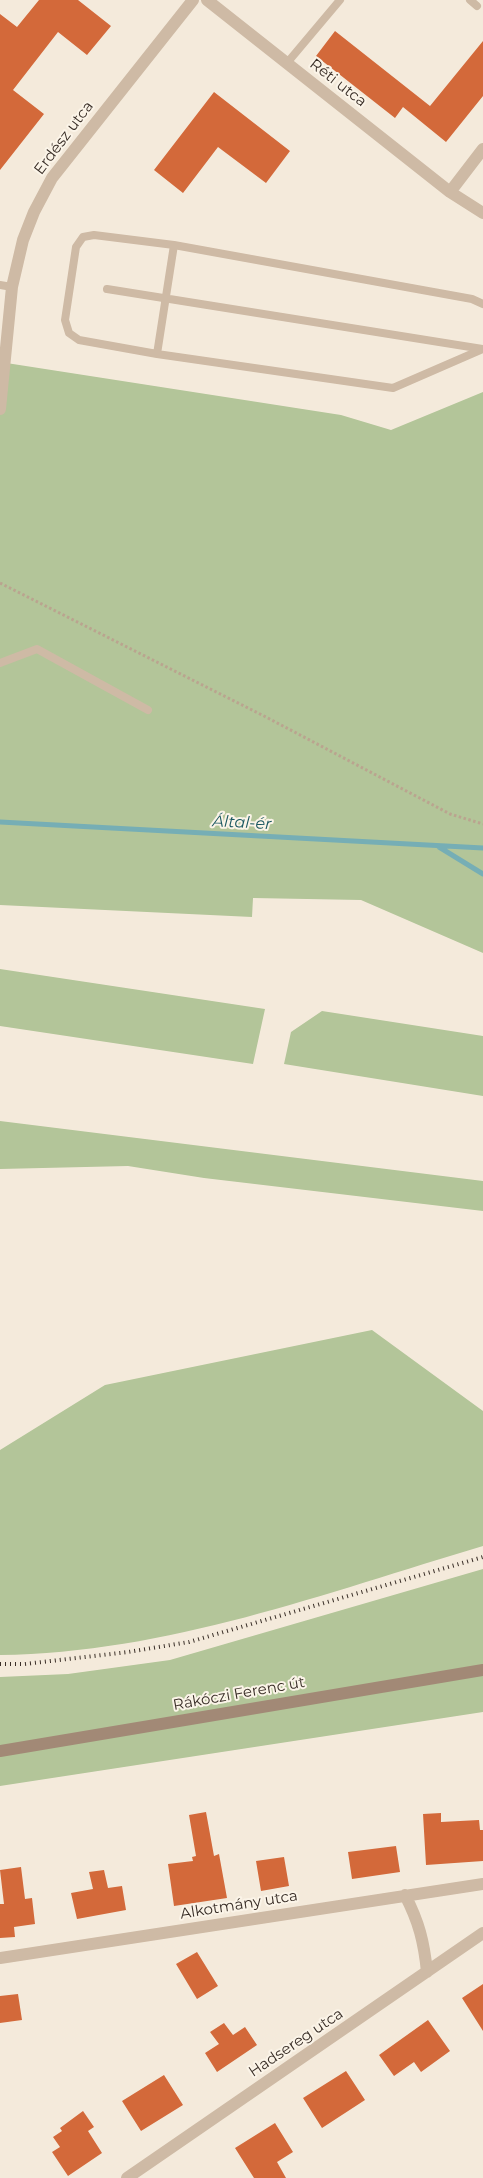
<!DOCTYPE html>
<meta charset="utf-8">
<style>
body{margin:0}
canvas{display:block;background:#f4eadb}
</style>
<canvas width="483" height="2178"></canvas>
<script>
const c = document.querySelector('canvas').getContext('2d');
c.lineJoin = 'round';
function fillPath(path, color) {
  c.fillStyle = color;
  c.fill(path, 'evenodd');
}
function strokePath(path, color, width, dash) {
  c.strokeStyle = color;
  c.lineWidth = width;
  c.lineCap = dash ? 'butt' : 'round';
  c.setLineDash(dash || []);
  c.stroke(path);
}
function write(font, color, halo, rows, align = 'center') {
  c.font = font + ' Montserrat,sans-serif';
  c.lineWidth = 4;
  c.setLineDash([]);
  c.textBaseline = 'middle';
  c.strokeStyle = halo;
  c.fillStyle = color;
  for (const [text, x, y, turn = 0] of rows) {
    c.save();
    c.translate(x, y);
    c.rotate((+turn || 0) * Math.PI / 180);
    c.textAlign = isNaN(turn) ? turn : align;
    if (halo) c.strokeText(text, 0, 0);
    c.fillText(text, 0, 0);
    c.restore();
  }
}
fillPath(new Path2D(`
 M0 362 341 415 391 430 483 392V953L361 900 253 898 252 917 0 905Z
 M0 969 265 1009 253 1064 0 1026Z
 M322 1011 483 1036V1096L284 1064 291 1032Z
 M0 1121 483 1181V1211L204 1178 128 1166 0 1169Z
 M372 1330 483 1411V1546C325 1593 167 1653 0 1655V1450L105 1385Z
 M483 1569V1712L0 1786V1677L68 1674 170 1660Z`), '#b3c599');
strokePath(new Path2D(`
 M0 822 483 848
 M439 847 483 874`), '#76aeb5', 5);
fillPath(new Path2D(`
 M39 0H78L111 26 87 55 58 32 13 90 44 114 0 170V14L17 27Z
 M335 31 430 106 483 41V96L446 142 403 107 395 118 316 56Z
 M214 92 290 151 266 183 218 147 183 193 154 170Z
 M206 1812 214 1856 219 1854 227 1898 174 1906 168 1864 193 1861 192 1857 196 1856 189 1815Z
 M441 1813V1822L479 1820 480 1830H483V1861L426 1865 423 1814Z
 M396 1846 400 1872 352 1879 348 1852Z
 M284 1857 289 1886 261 1891 256 1861Z
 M21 1867 25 1899 32 1898 35 1924 14 1927 15 1937 0 1938V1904H4L0 1870Z
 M104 1870 108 1888 122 1886 126 1910 77 1919 71 1893 93 1889 89 1872Z
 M197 1952 218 1986 197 1999 176 1964Z
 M483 1984V2031L462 1998Z
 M18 1994 22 2020 0 2023V1996Z
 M428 2020 450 2051 421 2072 414 2062 394 2076 379 2055Z
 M224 2023 233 2035 245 2027 257 2045 217 2072 205 2053 219 2044 210 2032Z
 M346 2071 365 2100 322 2128 303 2098Z
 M164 2075 183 2105 141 2131 122 2101Z
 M83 2111 94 2127 88 2131 102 2153 68 2176 52 2152 60 2147 53 2137 62 2131 60 2128Z
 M275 2123 293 2152 277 2162 286 2178H254L235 2148Z`), '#d3693a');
strokePath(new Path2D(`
 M0 583 264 716 450 814 483 824`), '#baa48f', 3, [2.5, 2.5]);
strokePath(new Path2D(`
 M470 0 477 6
 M287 63 340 0
 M0 285 12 287
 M107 289 483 349
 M483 349 393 388 157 354 79 340 69 333 65 320 76 247 83 237 94 235 174 245 472 299 483 304
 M157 354 174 245
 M0 663 37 649 148 710`), '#cebaa5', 8);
strokePath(new Path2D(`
 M207 0 450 192 483 213
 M450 192 483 149
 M0 409 12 287 23 240 34 212 52 178 193 0
 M405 1895C419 1922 424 1942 427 1972
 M0 1958 483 1884
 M127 2178 483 1933`), '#cebaa5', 12);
strokePath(new Path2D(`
 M0 1751 483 1670`), '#a28976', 12);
strokePath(new Path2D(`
 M0 1664H25L128 1652 189 1642 483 1557`), '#392e27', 4, [1, 4]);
write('15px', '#392e27', '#fbf4e8', [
 ["Réti utca",338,83,38],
 ["Erdész utca",64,138,-53],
 ["Rákóczi Ferenc út",239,1694,-10],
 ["Alkotmány utca",239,1905,-9],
 ["Hadsereg utca",296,2043,-34]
]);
write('italic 16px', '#18565f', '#fbf4e8', [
 ["Által-ér",242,823,3]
]);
</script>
